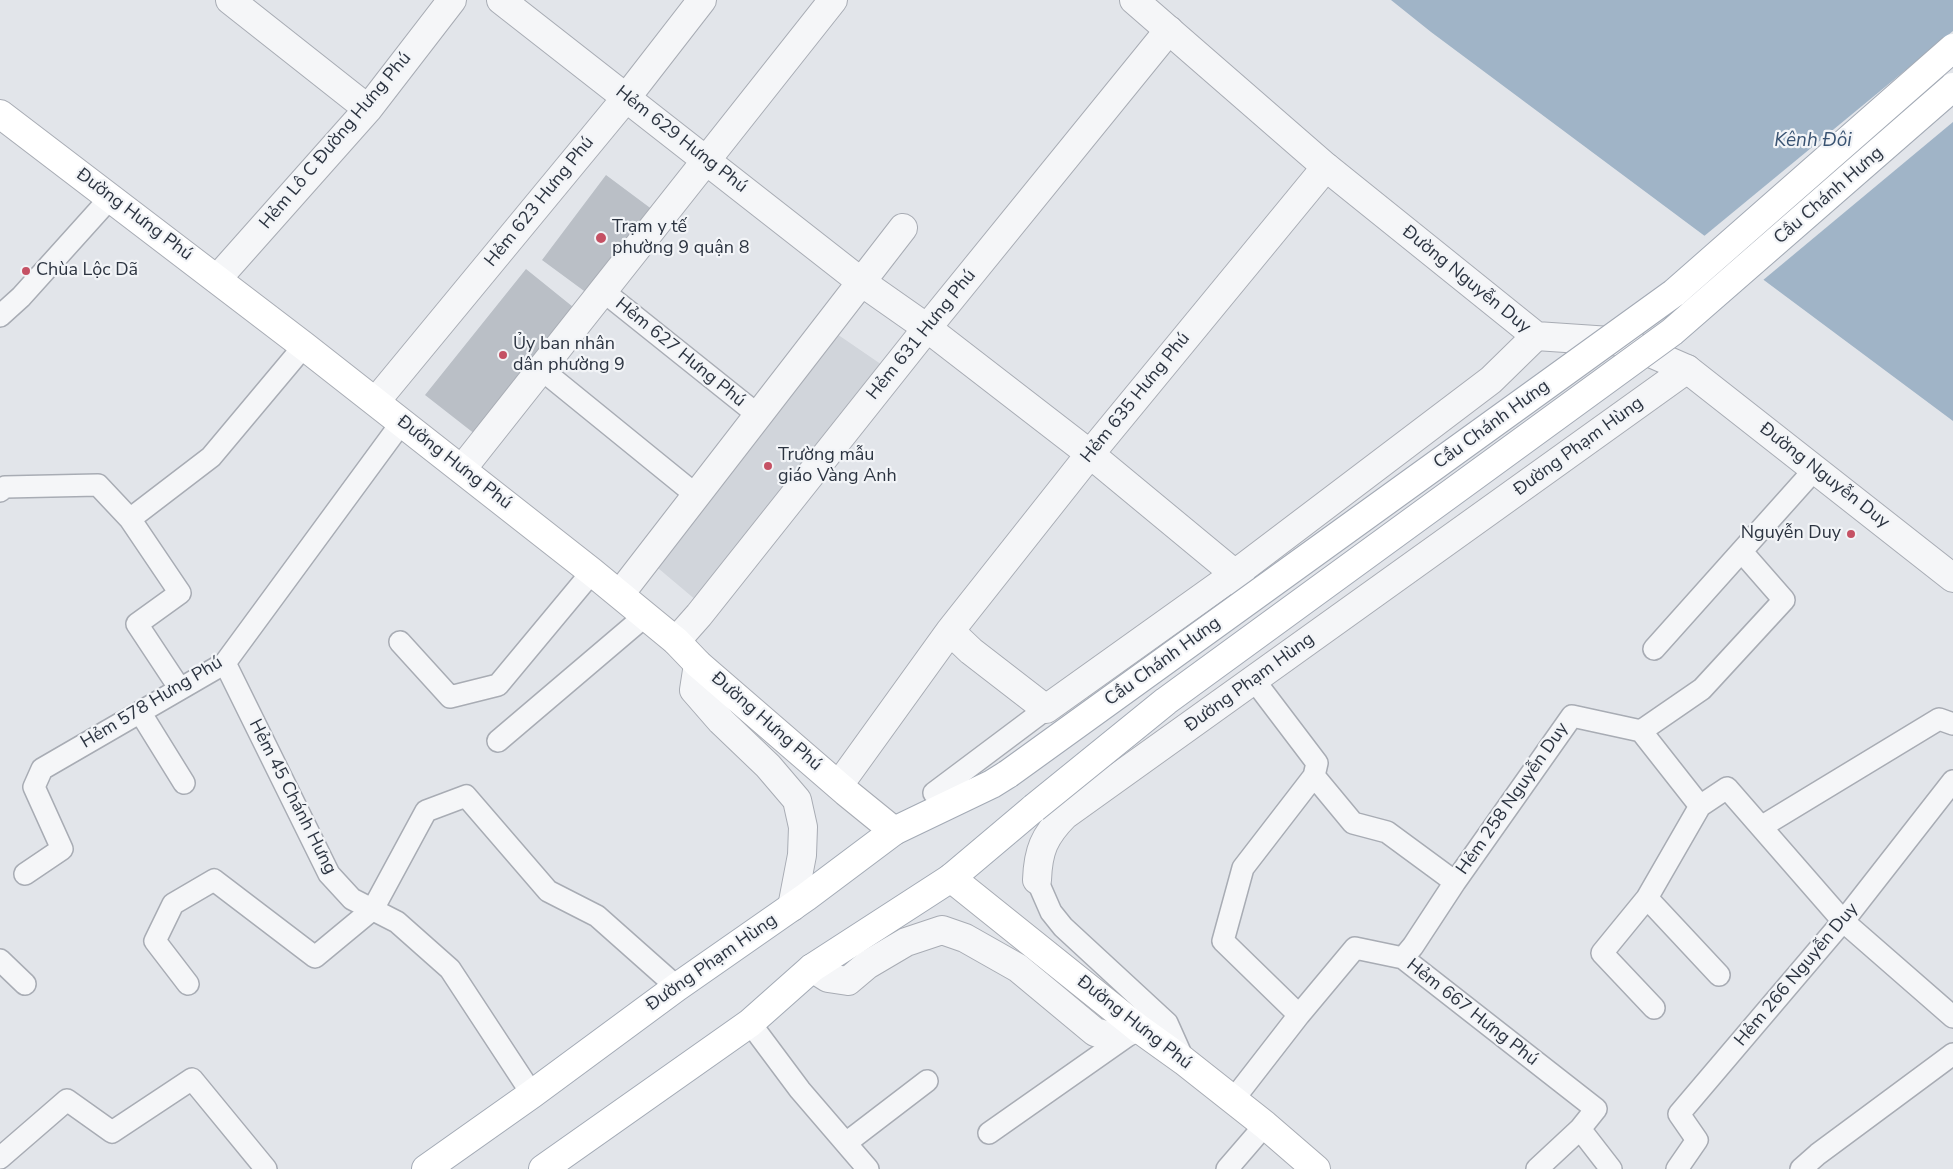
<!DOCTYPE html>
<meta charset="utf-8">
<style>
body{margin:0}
canvas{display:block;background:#e2e5ea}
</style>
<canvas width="1953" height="1169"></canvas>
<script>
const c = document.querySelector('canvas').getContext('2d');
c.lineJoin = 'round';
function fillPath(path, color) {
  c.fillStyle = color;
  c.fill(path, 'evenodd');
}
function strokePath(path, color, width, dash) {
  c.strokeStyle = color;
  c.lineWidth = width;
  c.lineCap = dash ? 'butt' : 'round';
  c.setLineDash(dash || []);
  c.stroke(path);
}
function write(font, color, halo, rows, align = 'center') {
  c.font = font + ' "Nunito Sans",sans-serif';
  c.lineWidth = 4.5;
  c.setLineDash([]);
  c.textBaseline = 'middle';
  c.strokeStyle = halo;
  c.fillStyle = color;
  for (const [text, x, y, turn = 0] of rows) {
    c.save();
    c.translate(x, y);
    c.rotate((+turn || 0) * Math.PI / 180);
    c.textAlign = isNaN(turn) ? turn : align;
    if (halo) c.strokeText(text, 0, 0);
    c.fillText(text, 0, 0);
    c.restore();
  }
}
fillPath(new Path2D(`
 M834 332 888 369 697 601 652 563Z`), '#d1d5db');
fillPath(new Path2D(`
 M1391 0H1953V421L1431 32Z`), '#a0b4c7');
fillPath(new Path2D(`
 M1953 31V122L1762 281 1703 237Z`), '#e2e5ea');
fillPath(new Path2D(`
 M606 175 661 216 595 299 542 260Z
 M526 269 583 315 480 438 425 395Z`), '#babfc6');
const service = new Path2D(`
 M603 291 758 415
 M0 316 21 297 111 197
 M541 369 696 495
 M0 491 5 487 98 485 130 519
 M400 642 450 697 498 685 592 572
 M1654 649 1815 469
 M225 663 329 874 352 899 397 922 450 969 532 1094
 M1254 680 1317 763 1314 776 1353 823 1387 832 1455 882
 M180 689 137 624 180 593 130 519 211 457 304 346
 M140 712 184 783
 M1641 731 1700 806 1727 788 1843 921 1953 1017
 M498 741 645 616
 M934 793 1046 709
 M1700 806 1647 898 1719 975
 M1761 827 1939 719 1953 724
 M25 874 62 849 34 787 42 769 225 663 402 422
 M1037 880 1051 912 1063 927 1167 1023 1184 1061
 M1647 898 1602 953 1654 1008
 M1403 958 1413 946 1455 882 1572 716 1641 731 1702 689 1784 600 1742 552
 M0 960 25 984
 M188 984 155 941 173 904 214 880 315 957 373 909 426 811 466 796 548 891 597 916 677 987
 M1299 1015 1223 941 1243 868 1314 776
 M750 1023 800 1090 868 1169
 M1233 1100 1299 1015 1355 948 1403 958 1596 1109 1580 1129
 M989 1133 1130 1034
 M846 1143 927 1081
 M0 1158 67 1100 112 1132 192 1079 266 1169
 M1227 1169 1265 1125
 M1537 1169 1580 1129 1611 1169
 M1677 1169 1697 1140 1679 1114 1849 914 1953 781
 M1801 1169 1818 1154 1953 1054`);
const minor = new Path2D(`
 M230 0 368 109
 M501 0 860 281 927 328 1090 454 1235 574 1245 590
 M217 279 368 109 452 0
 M376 401 626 98 702 0
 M462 469 833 0
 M620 594 903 228
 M950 631 971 651 1046 709 1235 574 1491 380 1536 336
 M676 641 699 615 927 328 1169 30
 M698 664 694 690 721 721 768 766 797 800 803 827 802 855 792 907
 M839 785 950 631 1090 454 1326 167
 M1037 880C1038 851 1044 836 1065 815L1687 369
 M812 968 828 978 848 981 867 965 906 942 942 930 965 938 1018 968 1095 1032 1112 1037 1138 1028`);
const tertiary = new Path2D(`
 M1134 0 1326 167 1536 336 1625 342 1687 369 1953 578`);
const secondary = new Path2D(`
 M0 114 304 346 592 572 676 641 698 664 846 792 894 831
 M951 878 1138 1028 1184 1061 1265 1125 1316 1169`);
const primary = new Path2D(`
 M426 1169 532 1094 677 987 806 897 894 831 992 784 1008 774
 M543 1169 750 1023 812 968 951 878 1034 808`);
strokePath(service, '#a8acb4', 24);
strokePath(minor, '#a8acb4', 30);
strokePath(tertiary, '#a8acb4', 30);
strokePath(secondary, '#a8acb4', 30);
strokePath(primary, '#a3aab5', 30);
strokePath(service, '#f5f6f8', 21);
strokePath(minor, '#f5f6f8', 28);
strokePath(tertiary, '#f5f6f8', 28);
strokePath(secondary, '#fff', 28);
strokePath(primary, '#fff', 28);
const primaryBridge = new Path2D(`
 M1008 774 1674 293 1953 48
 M1034 808 1166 701 1672 332 1953 87`);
strokePath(primaryBridge, '#a3aab5', 30, []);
strokePath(primaryBridge, '#fff', 28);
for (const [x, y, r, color] of [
 [601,238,6,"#c55164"],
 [26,271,5,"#c55164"],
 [503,355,5,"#c55164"],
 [768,466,5,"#c55164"],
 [1851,534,5,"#c55164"]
]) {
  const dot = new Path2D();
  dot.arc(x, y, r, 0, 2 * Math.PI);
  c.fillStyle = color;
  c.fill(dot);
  strokePath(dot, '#f2f4f7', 2);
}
write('18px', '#2c3441', '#f2f4f7', [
 ["Hẻm 629 Hưng Phú",681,140,38],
 ["Hẻm Lô C Đường Hưng Phú",336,141,-50],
 ["Cầu Chánh Hưng",1829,196,-41],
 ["Hẻm 623 Hưng Phú",540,202,-51],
 ["Đường Hưng Phú",134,215,37],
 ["Đường Nguyễn Duy",1466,280,39],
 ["Hẻm 631 Hưng Phú",922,335,-51],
 ["Hẻm 627 Hưng Phú",680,353,39],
 ["Hẻm 635 Hưng Phú",1136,398,-51],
 ["Cầu Chánh Hưng",1492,425,-36],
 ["Đường Phạm Hùng",1579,447,-36],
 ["Đường Hưng Phú",454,463,38],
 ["Đường Nguyễn Duy",1824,476,38],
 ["Cầu Chánh Hưng",1163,662,-36],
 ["Đường Phạm Hùng",1250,683,-36],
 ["Hẻm 578 Hưng Phú",152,703,-31],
 ["Đường Hưng Phú",766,722,41],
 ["Hẻm 45 Chánh Hưng",292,797,63],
 ["Hẻm 258 Nguyễn Duy",1513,799,-55],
 ["Đường Phạm Hùng",712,963,-35],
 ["Hẻm 266 Nguyễn Duy",1797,975,-50],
 ["Hẻm 667 Hưng Phú",1472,1013,38],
 ["Đường Hưng Phú",1134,1023,38]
]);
write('18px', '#2c3441', '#f2f4f7', [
 ["Trạm y tế",612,228],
 ["phường 9 quận 8",612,249],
 ["Chùa Lộc Dã",36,271],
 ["Ủy ban nhân",513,345],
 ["dân phường 9",513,366],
 ["Trường mẫu",778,456],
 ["giáo Vàng Anh",778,477],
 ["Nguyễn Duy",1841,534,"right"]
], 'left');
write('italic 19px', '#395372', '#f2f4f7', [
 ["Kênh Đôi",1813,141]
]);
</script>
